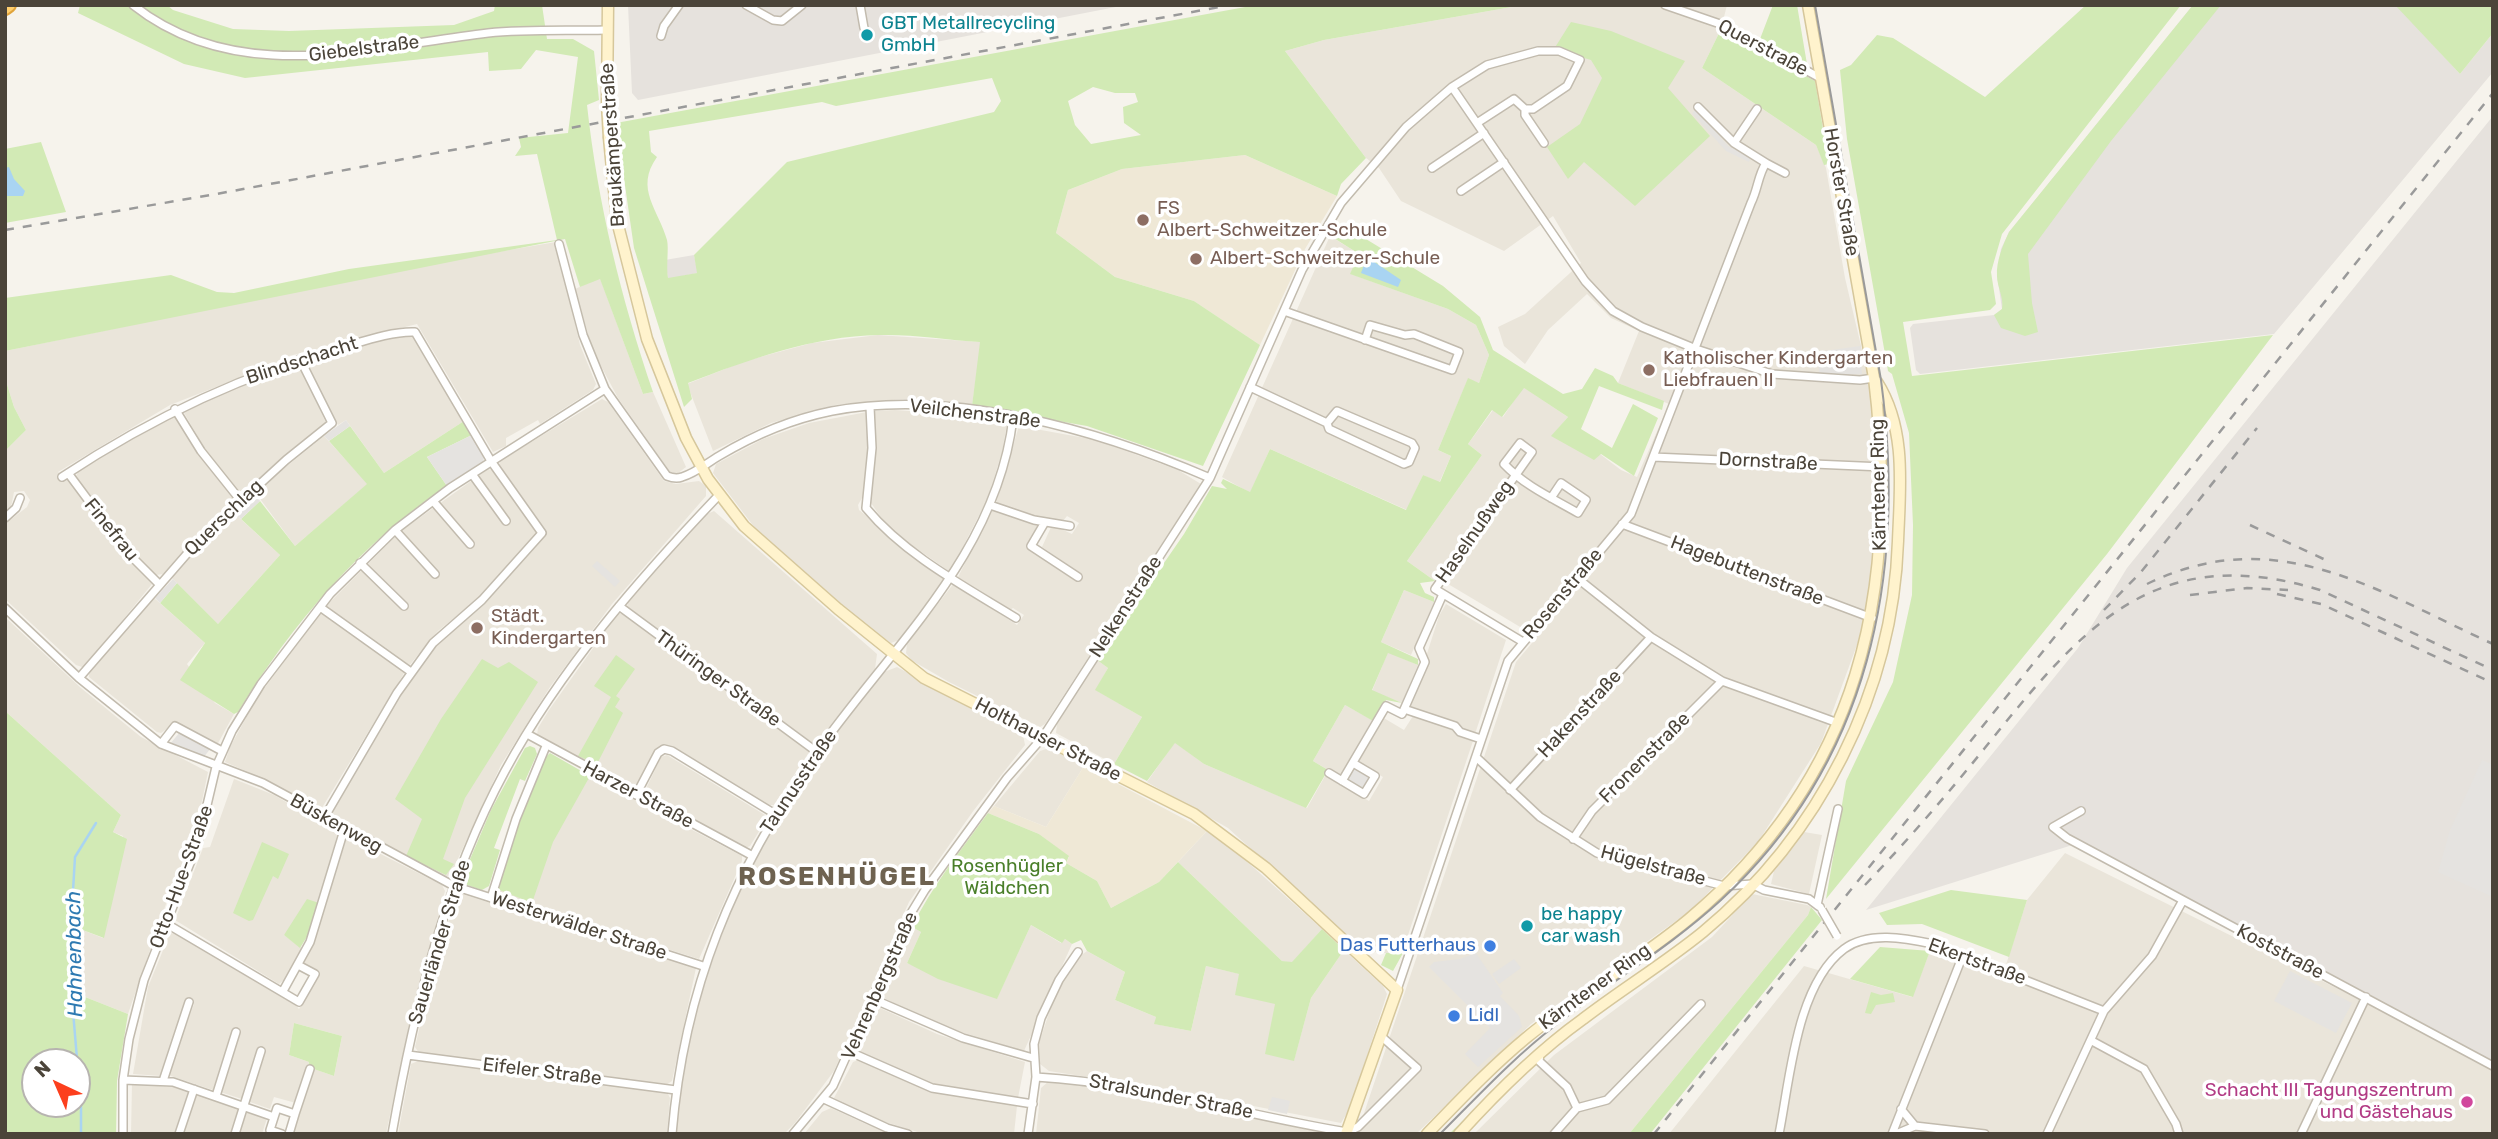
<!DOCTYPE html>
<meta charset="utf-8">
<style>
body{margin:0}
#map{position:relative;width:2498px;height:1139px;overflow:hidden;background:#f6f3ec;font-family:Rubik,sans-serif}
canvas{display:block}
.frame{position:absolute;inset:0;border:7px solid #4b4439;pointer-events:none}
.north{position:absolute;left:21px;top:1048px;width:70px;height:70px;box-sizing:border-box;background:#fff;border:2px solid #b7b4b0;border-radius:50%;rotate:316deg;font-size:19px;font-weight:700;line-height:28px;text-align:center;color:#4b4439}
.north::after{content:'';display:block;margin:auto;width:24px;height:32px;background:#fc3f1d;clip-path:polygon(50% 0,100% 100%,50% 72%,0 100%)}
</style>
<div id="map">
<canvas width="2498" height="1139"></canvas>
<div class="frame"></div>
<div class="north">N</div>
</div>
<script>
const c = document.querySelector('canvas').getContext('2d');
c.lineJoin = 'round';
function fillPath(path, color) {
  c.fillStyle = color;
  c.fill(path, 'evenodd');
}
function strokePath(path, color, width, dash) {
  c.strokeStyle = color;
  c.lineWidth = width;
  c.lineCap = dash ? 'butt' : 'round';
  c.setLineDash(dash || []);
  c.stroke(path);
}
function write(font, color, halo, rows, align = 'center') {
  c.font = font + ' Rubik,sans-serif';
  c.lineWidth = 7;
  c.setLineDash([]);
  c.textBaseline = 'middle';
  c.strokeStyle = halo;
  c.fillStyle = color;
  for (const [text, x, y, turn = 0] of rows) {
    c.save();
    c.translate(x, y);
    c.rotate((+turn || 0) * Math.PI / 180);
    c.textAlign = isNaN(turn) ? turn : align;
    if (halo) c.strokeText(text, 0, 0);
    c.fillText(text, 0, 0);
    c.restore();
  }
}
fillPath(new Path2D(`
 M1523 5H1727L1721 29 1702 68 1816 145 1826 168 1845 278 1870 384 1878 455V529L1869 612 1821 743 1758 842 1690 911 1531 1024 1416 1134H1357L1516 662 1537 637 1438 578 1435 581 1407 561 1482 455 1468 444 1493 410 1503 417 1523 387 1568 417 1552 436 1600 454 1621 470 1637 477 1669 404 1618 383 1639 331 1611 318 1587 294 1548 330 1525 364 1504 346 1498 327 1525 314 1581 263 1553 216 1504 251 1401 201 1379 168 1366 158 1285 51 1324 40Z
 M1330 236 1359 254 1351 274 1448 309 1476 325 1489 355 1479 383 1468 379 1438 450 1451 456 1439 483 1423 475 1407 510 1270 449 1250 493 1222 477Z
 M556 242 580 345 596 384 593 390 540 424 538 420 506 438V446L493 452 417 324 285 357V360L170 405 58 472 70 482 108 534 152 584 87 664 82 667 76 665 5 599V524L27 507 30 500 24 491 14 492 11 507 5 513V451L26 430 14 407 5 378V351L439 262Z
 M600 278 643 394 653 392 686 467 677 474 670 472 618 398 593 351 575 289Z
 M406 334 415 338 464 421 384 473 346 420 338 425 307 364 310 359Z
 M878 335 981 342 972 406 904 399 835 405 771 423 713 451 687 384 745 361 812 343Z
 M299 364 326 423 246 491H238L209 456 183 411 228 388Z
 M602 399 608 402 664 481 676 484 699 481 706 486V496L612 604 550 687 501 765 451 874 446 877 334 819 331 812 403 689 436 643 484 603 546 534 499 467 500 461Z
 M895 410 936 413 1007 424 1002 452 988 498 950 572 889 529 871 503 873 411Z
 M867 412 870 438 867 489 858 505 859 510 946 577 899 640 891 643 866 626 755 528 713 473 716 464 763 439 809 423Z
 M173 415 235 500 163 574 156 575 114 532 76 476 79 470 120 443Z
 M1019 426 1096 440 1178 470 1201 484 1045 724 1040 727 949 682 911 660 906 653 907 644 954 583 1017 625 1024 615 1013 608 1010 610 957 579 993 508 1039 523 1026 546 1079 580 1083 575 1042 547 1052 525 1072 534 1079 523 1067 516 1062 522 1046 520 996 503Z
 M324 436 368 484 295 546 255 492Z
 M488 469 494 470 537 533 481 596 438 631 408 667 324 608 401 531Z
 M714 511 877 654 875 669 817 742H811L627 607 628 602 648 578 707 514Z
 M233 512 280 555 218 624 171 577Z
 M1404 590 1434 602 1411 655 1381 642Z
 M153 597 205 643 187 664 215 703 234 714 217 745 177 722 161 733 157 732 89 677V671Z
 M1446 604 1506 640 1475 734 1410 707 1439 616Z
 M323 610 406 670 320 811 264 779 225 762 230 747 257 698Z
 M618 613 624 614 810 751 774 805H767L672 747 657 749 639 782 633 785 537 735 538 728 549 710Z
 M5 617 81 688 141 737 208 772 195 835 167 901 128 1014 80 995 79 972 80 929 103 938 123 836 113 832 121 815 5 711Z
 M1388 652 1418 665 1402 703 1372 691Z
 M1097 660 1108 668 1096 690 1142 717 1114 764 1056 733 1057 724Z
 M897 667 1023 735 1025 745 974 810 909 902 834 1071 795 1123 784 1134H676L681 1079 698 1001 737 892 767 835 827 745 884 672Z
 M1345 705 1372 720 1340 777 1313 761Z
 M1413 716 1453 730 1457 736 1473 741 1402 953H1379L1357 945 1228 828 1147 782 1175 742 1204 764 1307 808 1325 776 1369 801 1383 777 1356 762 1382 717 1404 730Z
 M1049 748 1084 766 1046 827 994 806 1040 751Z
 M667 755 765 815 766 820 750 846 745 848 644 793 661 757Z
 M553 757 742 856V861L699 959 498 896 496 889Z
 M234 779 274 795 336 831 337 835 319 904 284 935 302 948 284 980 279 984 175 920 203 848 210 847Z
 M1207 831 1244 859 1322 929 1292 963 1282 961 1178 862Z
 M1804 832 1822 835 1809 894 1771 884 1774 871Z
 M349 838 442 885 445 891 410 1020 386 1134H293L314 1069 334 1076 342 1036 294 1023 289 1055 309 1062 296 1103 274 1097 270 1109 247 1101 264 1050 259 1046 242 1099 220 1092 239 1033 234 1029 213 1090 168 1075 194 1004 186 1000 161 1076 133 1074 148 987 170 933 178 934 291 1000 299 1009 318 975 316 970 301 963 321 918 342 843Z
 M2065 853 2493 1066V1134H1669L1804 966 1912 997 1930 951 2002 977 2027 900Z
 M459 893 696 968 672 1081 666 1085 419 1053 415 1047 426 1000 455 898Z
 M1752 894 1807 905 1811 907 1808 915 1629 1134H1474L1554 1055 1712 937Z
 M1031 925 1061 943 1065 939 1072 944 1024 1051 938 1025 882 997 912 927 921 932 907 963 997 998Z
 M1344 950 1383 986 1387 994 1350 1108 1341 1123 1166 1089 1049 1071 1040 1064 1039 1043 1054 998 1072 962 1087 951 1125 972 1115 1000 1156 1017 1155 1024 1191 1031 1206 966 1240 974 1276 1004 1294 1060 1311 998Z
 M878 1007 937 1034 1025 1062 1018 1098 939 1086 860 1052Z
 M858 1060 930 1091 1017 1106 1014 1134H924L866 1116 834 1098 853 1062Z
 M418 1061 667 1092 670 1098 667 1134H398L411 1064Z
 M1049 1081 1153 1096 1328 1134H1036L1041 1088Z
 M132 1084 173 1087 189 1092 176 1134H131Z
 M196 1094 239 1109 231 1134H183Z
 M831 1108 866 1124 892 1134H804L822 1112Z
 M246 1111 267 1118 262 1134H238Z`), '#eae5da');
fillPath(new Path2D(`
 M628 5H1126L638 100 632 93Z
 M2193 5H2397L2460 74 2493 33V72L2274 334 1920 374 1916 370 1910 328 1913 324 1994 315 2002 309 1997 275 2001 249 2009 232Z
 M2493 116V1065L2363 991 2082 842 1866 910 2078 648 2127 568Z
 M694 255 698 273 668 279 665 260Z`), '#e6e2dd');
fillPath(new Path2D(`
 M1245 155 1337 196 1305 249 1260 345 1194 301 1115 277 1056 233 1068 190 1122 169Z
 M1084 766 1207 831 1159 882 1111 908 1097 881 1066 863 1069 857 1039 834 988 813 994 806 1046 827Z`), '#efe8d6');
fillPath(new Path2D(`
 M80 5H167L173 10 233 29 289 31 454 25 494 11 495 5H542L547 39H573L594 51 599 100 587 105C598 205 621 298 653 392L643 394 600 279 580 287 565 239 5 351V298L171 275 217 292 234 293 349 269 557 240 537 154 515 156 521 147 519 138 568 133 578 57 536 50 521 69 489 71 488 52 245 78 184 64 78 13Z
 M1256 5H1523L1324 40 1285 51 1366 158 1341 184 1337 196 1245 155 1122 169 1068 190 1056 233 1115 277 1194 301 1260 345 1203 466 1087 426 972 406 980 342C947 340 912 334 879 335 813 336 748 360 688 383L692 399 684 407 634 248 616 123ZM992 78 1001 101 994 112 787 162 694 255 697 273 668 278C666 266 669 248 667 240 659 210 634 189 657 157L651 152 649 131 822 102 836 106ZM1093 87 1115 93H1135L1138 102 1123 107 1124 123 1141 135 1091 144 1075 125 1068 101Z
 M1773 5H1797L1808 70 1760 39Z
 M2086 5H2181L2002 234 1991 272 1996 304 1990 310 1903 322 1912 376 2273 335 2107 554 1826 899 1846 781 1893 682 1912 595 1913 525 1909 433 1892 374 1888 371 1847 139 1840 70 1851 65 1877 35 1893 38 1985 97Z
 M2193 5H2221L2111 141 2028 254 2032 303 2038 332 2025 336 2001 328 1994 315 2002 309C2004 297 1997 287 1997 276 1996 261 2003 245 2009 232Z
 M2395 5H2493V33L2460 74Z
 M1571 22 1611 31 1685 61 1668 88 1710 136 1635 206 1584 162 1568 179 1547 147 1580 124 1602 78 1591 60 1554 49Z
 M1721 29 1815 81 1829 164 1824 165 1816 145 1702 68Z
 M41 142 66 212 5 223V149Z
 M1338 222 1443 286 1480 317 1493 350 1563 394 1582 389 1595 368 1613 376 1618 383 1664 401 1662 410 1599 386 1581 429 1612 448 1633 404 1658 418 1634 476 1601 454 1594 460 1551 436 1568 417 1524 388 1502 417 1492 410 1468 444 1482 455 1407 561 1435 581 1420 583 1425 593 1434 597V602L1404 590 1381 642 1418 659V665L1388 653 1372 690 1402 703 1386 700 1373 721 1345 705 1313 761 1328 770 1306 808 1204 764 1175 743 1147 781 1114 764 1142 717 1095 690 1108 668 1097 660 1184 534 1212 486 1227 489 1221 483 1223 479 1250 492 1270 449 1406 510 1423 475 1440 482 1451 456 1438 450 1468 378 1479 383 1489 355 1476 325 1448 309 1350 274 1359 254 1329 235Z
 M5 378 14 407 26 430 5 451Z
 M464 421 472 435 427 457 447 486C362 542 291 625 238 712L234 714 180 680 205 643 160 603 177 583 218 624 280 555 241 519 260 501 295 546 367 484 329 441 350 426 384 473Z
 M616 655 635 669 616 696 620 699 615 707 623 713 597 764 578 756 611 697 594 686Z
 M482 659 498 668 509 662 538 682 465 798 443 859 454 864 446 875 406 856 422 819 395 799 441 719Z
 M5 711 121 815 113 832 127 839 104 938 80 929V995L128 1014 117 1081 116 1134H5ZM35 1062H77V1104H35Z
 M530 746 535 748 537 754 525 781 520 779 494 848 500 850 489 886 482 890 464 884 462 878 491 810 525 748Z
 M550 753 590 776 553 842 532 903 497 889C506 861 529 768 550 753Z
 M988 813 1039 834 1069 856 1066 863 1097 881 1111 908 1159 882 1178 862 1282 961 1292 962 1322 929 1344 950 1311 998 1294 1061 1265 1054 1275 1004 1235 995 1239 974 1206 966 1191 1031 1154 1024 1156 1017 1115 1000 1125 972 1087 951 1081 940 1072 944 1065 939 1062 943 1031 925 997 999 938 979 907 963 921 932 912 927C932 886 961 850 988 813Z
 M262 842 289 854 278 879 273 876 253 920 249 921 233 913Z
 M1951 890 2027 900 2009 957 1922 924 1887 925 1879 913Z
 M307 899 319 903 308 935 300 948 284 935Z
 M1811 907 1822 920 1650 1134H1629L1808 915Z
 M1880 947 1930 951 1913 997 1850 979Z
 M1673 949C1591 1008 1522 1058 1454 1134H1449L1545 1041Z
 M1386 953H1403L1393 971 1381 965Z
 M1871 992 1881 995 1893 993 1895 1002 1876 1005 1871 1014 1865 1013Z
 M294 1023 342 1036 334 1076 308 1067 309 1062 289 1055Z`), '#d2eab5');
fillPath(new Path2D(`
 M1696 109 1728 146 1751 157 1749 162 1726 151 1692 113Z
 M1860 346 1862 374H1819L1818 352Z
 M346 420 350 426 329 441 324 436Z
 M472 435 484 457 483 463 447 486 427 457Z
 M256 495 260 501 241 519 236 515Z
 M597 561 620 581 615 587 592 566Z
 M173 579 177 583 160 603 155 598Z
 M180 732 211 748 203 758 170 744Z
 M2482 760 2493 765V897L2438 872 2450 830Z
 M1353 763 1375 776 1364 794 1342 781Z
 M1476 953 1503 993 1500 996 1519 1016 1522 1027 1478 1067 1465 1054 1490 1028 1429 967 1434 962 1460 959Z
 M1514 959 1521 968 1499 984 1492 974Z
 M2290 971 2352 1003 2336 1033 2274 1001Z
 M1272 1097 1290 1101 1287 1114 1268 1110Z`), '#e5e3e0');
fillPath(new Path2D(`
 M9 167 14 179 25 191 23 196H5V168Z
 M1367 257 1401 280 1398 287 1361 273Z`), '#a9d4f2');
strokePath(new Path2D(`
 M81 1134V1107L70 975 71 925 75 857 96 823`), '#a9d4f2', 2.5);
const street = new Path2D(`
 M133 5C238 88 368 47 488 33 527 29 566 31 605 30
 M746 5 773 20 782 21 802 5
 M860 5 864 28
 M1665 5 1723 25 1822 79
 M661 36 664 26 679 5
 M1452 87 1585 281 1613 311 1642 327 1696 349 1772 374 1860 380 1874 378
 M1525 109V115L1544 143
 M1734 143 1757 109
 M1766 163 1785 173
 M1432 168 1484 133
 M1461 191 1504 162
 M559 244 583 335 605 389 667 476C672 478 677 479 682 477 696 473 707 463 719 456 754 435 792 419 832 411 954 388 1099 430 1210 478
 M1284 311 1452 370 1459 352 1414 334 1405 335 1370 325 1365 340
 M1250 387 1327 423
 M870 407 872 448 866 508C905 555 964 586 1016 618
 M175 409 201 451 241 501
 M1337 411 1412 443 1415 448 1409 462 1404 464 1329 429 1327 423Z
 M1653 457 1883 467
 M68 473 126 551 159 584
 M472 474 506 521
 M62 477C151 418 243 374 347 346 367 340 394 331 415 332L491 461 542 533 482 600 433 643 397 693 324 818
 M433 501 470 544
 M990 505 1034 520 1070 526
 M5 518 16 508 20 498
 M1045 522 1031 546 1078 577
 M1622 524 1872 618
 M395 530 435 574
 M360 563 404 606
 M1577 578 1651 637 1722 681 1838 723
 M619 606 817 752
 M320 607 411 672
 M5 608 79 678 161 744 263 783 454 886 703 966
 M1523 642 1435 589 1532 452 1520 443 1504 464C1525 486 1552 498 1578 513L1586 500 1561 483 1551 498
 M79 678 199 540 286 460 332 423 300 359
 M1404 709 1455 726 1460 732 1481 739
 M527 734 751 855
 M161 744 175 726 222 751
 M1476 757 1540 817 1597 853 1724 886 1752 884 1764 890 1809 899 1817 905
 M1329 773 1364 794 1375 776 1353 763
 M1342 781 1386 706 1402 714 1425 662 1419 648 1443 594
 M1510 790 1651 637
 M636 795 658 753 664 749 672 751 775 814
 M2081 811 2053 827 2067 838 2493 1066
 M1573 839 1592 811 1722 681
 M491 898 516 819 546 746
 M1820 907 1817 905 1838 809
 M167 924 299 1002 315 974 298 965
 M1397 990 1508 661 1631 514 1751 203C1758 189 1758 175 1766 163L1734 143 1698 107
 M283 991 310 942 344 830
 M873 999 963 1038 1033 1058
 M2092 1041 2144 1069 2176 1124 2179 1134
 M850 1052 932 1088 1033 1104
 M1540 1053 1539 1061 1567 1087 1577 1108 1554 1134
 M408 1055 676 1090
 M1036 1077C1141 1083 1243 1115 1347 1132L1358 1127 1417 1068 1382 1037
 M123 1080 173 1082 274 1117
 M163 1081 189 1002
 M216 1096 236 1032
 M824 1099 887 1128 908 1134
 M1577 1108 1607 1100 1701 1004
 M1901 1109 1915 1126
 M295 1114 310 1069
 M123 1134V1080L129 1039 144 980 198 843 216 767 232 731 261 684 330 594 395 530 450 488 605 389
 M179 1134 194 1089
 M235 1134 261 1051
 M282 1134 270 1130 277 1108 295 1114 289 1134
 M392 1134C414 1009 445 882 505 771 561 668 639 579 719 495
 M672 1134C684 988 733 871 817 752 892 646 997 554 1013 418
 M793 1134 833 1086 908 918 925 890 1007 778 1043 737 1210 478 1302 270 1341 203 1406 127 1452 87 1487 65 1538 51H1559L1580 60 1567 86 1533 109H1525L1514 99 1477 123
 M1028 1134 1036 1077 1034 1044 1041 1018 1059 980 1078 952
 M1779 1134C1790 1080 1796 985 1844 949 1868 931 1905 938 1933 944L2104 1011
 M1892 1134 1963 955
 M1896 1134 1915 1126 1985 1134
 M2047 1134 2104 1011 2152 956 2182 902
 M2301 1134 2366 997`);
const secondary = new Path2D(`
 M607 104 608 5
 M609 138 617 221 647 339 686 438 708 479 744 526 838 609 924 678 1194 814 1266 868 1397 990 1346 1134
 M1427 1134C1459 1101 1491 1067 1526 1038 1578 995 1637 962 1689 919 1860 776 1900 591 1874 378L1808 5
 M1459 1134C1497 1092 1537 1052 1583 1019 1622 989 1665 963 1703 932 1819 836 1893 692 1898 541 1900 488 1907 429 1877 382`);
const highway = new Path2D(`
 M5 8 9 5`);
strokePath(street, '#c2bbae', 10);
strokePath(secondary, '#d6c79b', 13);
strokePath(highway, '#e0a43c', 16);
strokePath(street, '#fff', 7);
strokePath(secondary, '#fff3cd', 10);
strokePath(highway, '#ffcf6e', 12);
strokePath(new Path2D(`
 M1440 1134C1478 1096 1514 1057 1556 1025 1610 982 1670 947 1721 900 1870 762 1907 575 1881 380L1815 5`), '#9a9a9a', 2);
strokePath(new Path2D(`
 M5 230 211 195 1230 5
 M2250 525 2330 562
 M2147 584C2276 521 2377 591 2493 644
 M2277 594 2321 604 2493 683
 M2190 595 2247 588 2288 590
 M2104 610 2141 572 2257 428
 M1865 885C1907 841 1946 796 1984 749 2080 630 2153 539 2320 590L2493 670
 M1654 1134 2493 93`), '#9a9a9a', 2.5, [9, 9]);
const streetBridge = new Path2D(`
 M1822 910 1837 936`);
const secondaryBridge = new Path2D(`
 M607 104 609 138`);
strokePath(streetBridge, '#c2bbae', 10, []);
strokePath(secondaryBridge, '#d6c79b', 13, []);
strokePath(streetBridge, '#fff', 7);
strokePath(secondaryBridge, '#fff3cd', 10);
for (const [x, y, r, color] of [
 [867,35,7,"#0f9aa8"],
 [1143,220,7,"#8d6e63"],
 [1196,259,7,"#8d6e63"],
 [1649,370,7,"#8d6e63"],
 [477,628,7,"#8d6e63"],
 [1527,926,7,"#0f9aa8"],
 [1490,946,7,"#3f7fe0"],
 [1454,1016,7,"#3f7fe0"],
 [2467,1102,7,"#d1479c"]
]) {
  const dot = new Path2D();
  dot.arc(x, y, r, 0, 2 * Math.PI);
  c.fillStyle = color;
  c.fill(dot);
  strokePath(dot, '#fff', 2.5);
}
write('19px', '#0d838f', '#fff', [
 ["GBT Metallrecycling",881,24],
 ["GmbH",881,46],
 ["be happy",1541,915],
 ["car wash",1541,937]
], 'left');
write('19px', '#4b4439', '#fff', [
 ["Querstraße",1763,48,28],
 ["Giebelstraße",364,49,-7],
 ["Braukämperstraße",613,145,-94],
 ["Horster Straße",1841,192,80],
 ["Blindschacht",302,361,-18],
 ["Veilchenstraße",975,414,7],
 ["Dornstraße",1768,462,3],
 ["Kärntener Ring",1879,485,-91],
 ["Querschlag",224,518,-44],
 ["Finefrau",111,530,51],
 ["Haselnußweg",1475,532,-55],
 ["Hagebuttenstraße",1747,571,21],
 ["Rosenstraße",1563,594,-50],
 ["Nelkenstraße",1126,607,-57],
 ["Thüringer Straße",718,679,36],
 ["Hakenstraße",1580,714,-47],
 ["Holthauser Straße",1048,740,27],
 ["Fronenstraße",1645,758,-45],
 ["Taunusstraße",799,782,-56],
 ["Harzer Straße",638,795,28],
 ["Büskenweg",336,824,29],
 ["Hügelstraße",1653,866,15],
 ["Otto-Hue-Straße",182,877,-70],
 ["Westerwälder Straße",579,926,18],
 ["Sauerländer Straße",440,942,-73],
 ["Koststraße",2280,952,28],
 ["Ekertstraße",1977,962,20],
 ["Vehrenbergstraße",880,986,-66],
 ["Kärntener Ring",1595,987,-36],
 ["Eifeler Straße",542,1072,7],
 ["Stralsunder Straße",1171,1097,11]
]);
write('19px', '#785e54', '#fff', [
 ["FS",1157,209],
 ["Albert-Schweitzer-Schule",1157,231],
 ["Albert-Schweitzer-Schule",1210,259],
 ["Katholischer Kindergarten",1663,359],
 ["Liebfrauen II",1663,381],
 ["Städt.",491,617],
 ["Kindergarten",491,639]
], 'left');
write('19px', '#4a7f2a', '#fff', [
 ["Rosenhügler",1007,867],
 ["Wäldchen",1007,889]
]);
write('19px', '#366cbe', '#fff', [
 ["Das Futterhaus",1476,946],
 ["Lidl",1468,1016,"left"]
], 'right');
write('19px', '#b23c85', '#fff', [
 ["Schacht III Tagungszentrum",2453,1091],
 ["und Gästehaus",2453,1113]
], 'right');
write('italic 21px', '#2e7ab2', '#fff', [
 ["Hahnenbach",75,954,-91]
]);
c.letterSpacing = '2px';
write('bold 26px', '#6e6250', '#fff', [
 ["ROSENHÜGEL",837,877]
]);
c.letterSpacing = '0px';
</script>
